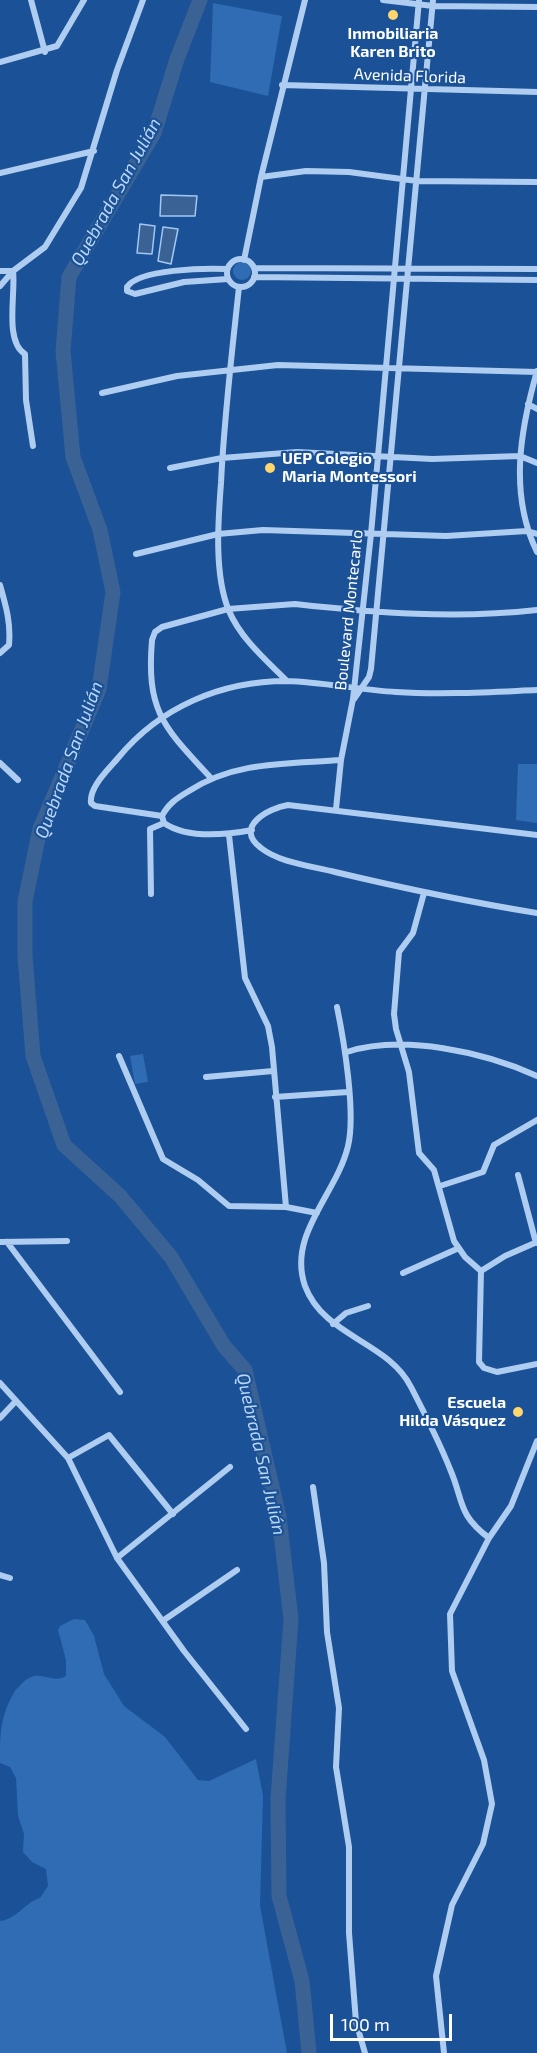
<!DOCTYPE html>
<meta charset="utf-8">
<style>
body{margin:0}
#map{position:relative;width:537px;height:2053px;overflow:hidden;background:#1b5297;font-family:"Exo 2",sans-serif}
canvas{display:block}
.scale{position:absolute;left:330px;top:2014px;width:122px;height:27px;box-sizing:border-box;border:3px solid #fff;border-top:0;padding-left:8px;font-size:18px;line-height:21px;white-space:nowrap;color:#fff;-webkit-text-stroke:4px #1b5297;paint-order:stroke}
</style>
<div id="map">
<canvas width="537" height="2053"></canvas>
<div class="scale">100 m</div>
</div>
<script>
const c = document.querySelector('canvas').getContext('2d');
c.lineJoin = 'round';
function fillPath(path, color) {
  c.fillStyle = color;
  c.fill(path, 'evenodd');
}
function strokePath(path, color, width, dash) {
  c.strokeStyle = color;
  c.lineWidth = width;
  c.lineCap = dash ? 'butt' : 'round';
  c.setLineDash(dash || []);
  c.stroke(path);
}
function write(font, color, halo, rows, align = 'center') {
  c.font = font + ' "Exo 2",sans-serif';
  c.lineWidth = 4.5;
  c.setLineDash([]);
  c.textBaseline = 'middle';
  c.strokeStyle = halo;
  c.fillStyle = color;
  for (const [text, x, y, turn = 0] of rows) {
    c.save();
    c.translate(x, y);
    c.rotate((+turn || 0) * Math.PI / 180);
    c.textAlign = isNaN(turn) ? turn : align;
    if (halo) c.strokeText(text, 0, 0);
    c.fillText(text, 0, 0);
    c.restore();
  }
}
fillPath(new Path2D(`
 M213 3 282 16 268 96 210 82Z
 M233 271a9 9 0 1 1 18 0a9 9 0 1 1-18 0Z
 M518 764H537V823L516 820Z
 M143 1054 148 1082 135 1084 130 1056Z
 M74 1619 85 1620 94 1636 104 1674 124 1706 165 1737 198 1780 209 1781 256 1759 263 1796 260 1906 287 2053H0V1921C17 1919 24 1903 40 1898L48 1886 46 1869 32 1862 23 1852 24 1834 18 1816 16 1778 10 1767 0 1763C0 1733 0 1716 15 1691 20 1685 26 1678 34 1676 45 1674 55 1683 66 1676V1660L58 1630 60 1626Z`), '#2f6cb4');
const water = new Path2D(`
 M161 195 197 196 195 216H160Z
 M140 224 155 226 152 254 137 253Z
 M163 227 178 229 171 264 158 261Z`);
fillPath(water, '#3b6294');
strokePath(water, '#a2c7f2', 1.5);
strokePath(new Path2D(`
 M200 0 177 59 154 133 69 277 63 351 73 457 100 530 113 592 99 689 40 829 25 901V956L33 1056 64 1145 120 1196 171 1257 224 1346 245 1370 279 1517 291 1619 278 1799 279 1896 302 1981 309 2053`), '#3b6294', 15);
strokePath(new Path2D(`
 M31 0 45 52
 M383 0 433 6 537 7
 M0 62 57 46 84 0
 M282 85 537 92
 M0 173 94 151
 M261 177 306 171 349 172 417 181 537 182
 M227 273a14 14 0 1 1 28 0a14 14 0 1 1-28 0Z
 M244 260 261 177 305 0
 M254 268 537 269
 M227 269C206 268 139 269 127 287V291L135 294 184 282 228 279
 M0 271H13C16 293 4 341 25 354L26 400 33 446
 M254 277 537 280
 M0 286 13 271 45 247 81 188 117 70 143 0
 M239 287C232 352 224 418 221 483 218 522 214 575 229 611 241 639 266 660 287 681
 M537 371C520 431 509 494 537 552
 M102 393 177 376 278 365 537 372
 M528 404 537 409
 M170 468 222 458 297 452 432 459 520 456 537 463
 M136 554 218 534 263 530 446 536 527 531 537 534
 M0 585C6 606 11 623 9 645L0 653
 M354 699 369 677 371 669 433 0
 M0 763 18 780
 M210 777C164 727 146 712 152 640L155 632 162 627 228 609 295 604C376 613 455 619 537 610
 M336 809 341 760 353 699 371 534 419 0
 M162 816 95 806 91 803C89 787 108 770 118 758 160 707 221 681 287 681 322 682 360 690 396 692 443 695 490 692 537 690
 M162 816C168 804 177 798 189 791 235 761 287 764 341 760
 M162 816 164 823C187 839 225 835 252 830
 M229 835 245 978 268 1026 272 1047 286 1207
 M537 835 288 805C269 808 233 827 261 848 280 863 312 866 335 872 402 888 469 902 537 913
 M424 893 413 933 399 952 394 1014 396 1029 409 1072 419 1153 434 1170 454 1241 465 1257 481 1271 479 1362 484 1368 497 1372 537 1364
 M151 894 150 829 164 823
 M337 1007C344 1041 356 1113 348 1146 337 1194 287 1234 305 1286 324 1337 388 1341 411 1387 425 1414 439 1441 450 1469 464 1501 457 1514 489 1538
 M347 1052C403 1034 484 1052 537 1076
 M119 1056 163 1159 198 1180 229 1206 286 1207 317 1213
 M206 1077 273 1071
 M275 1097 348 1092
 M518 1175 536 1243
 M440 1186 483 1172 494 1145 537 1120
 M0 1242 67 1241
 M7 1242 120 1392
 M481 1271 505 1256 537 1242
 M403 1273 459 1248
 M333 1324 346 1313 368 1306
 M0 1383 68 1458 117 1558 184 1651 246 1729
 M0 1418 15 1402
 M68 1458 109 1435 173 1514
 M313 1487 324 1563 327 1632 339 1708 336 1767 349 1847V1933L356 2022 365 2053
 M117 1558 230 1467
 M0 1575 10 1578
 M164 1620 237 1570
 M444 2053 436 1976 452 1905 483 1844 492 1804 484 1760 452 1671 450 1614 489 1538 511 1506 537 1441`), '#afcdf0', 6);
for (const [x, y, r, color] of [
 [393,15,6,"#ffd56e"],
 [270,468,6,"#ffd56e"],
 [518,1412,6,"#ffd56e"]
]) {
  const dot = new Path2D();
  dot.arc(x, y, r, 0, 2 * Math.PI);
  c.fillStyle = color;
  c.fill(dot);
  strokePath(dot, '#1b5297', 2);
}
write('bold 16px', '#fff', '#1b5297', [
 ["Inmobiliaria",393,34],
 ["Karen Brito",393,52],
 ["UEP Colegio",282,459,"left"],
 ["Maria Montessori",282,477,"left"],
 ["Escuela",506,1403,"right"],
 ["Hilda Vásquez",506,1421,"right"]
]);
write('16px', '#fff', '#1b5297', [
 ["Avenida Florida",410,76,2],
 ["Boulevard Montecarlo",349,610,-84]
]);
write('italic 18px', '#bbd7f7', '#1b5297', [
 ["Quebrada San Julián",116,192,-61],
 ["Quebrada San Julián",69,760,-70],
 ["Quebrada San Julián",261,1454,77]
]);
</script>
